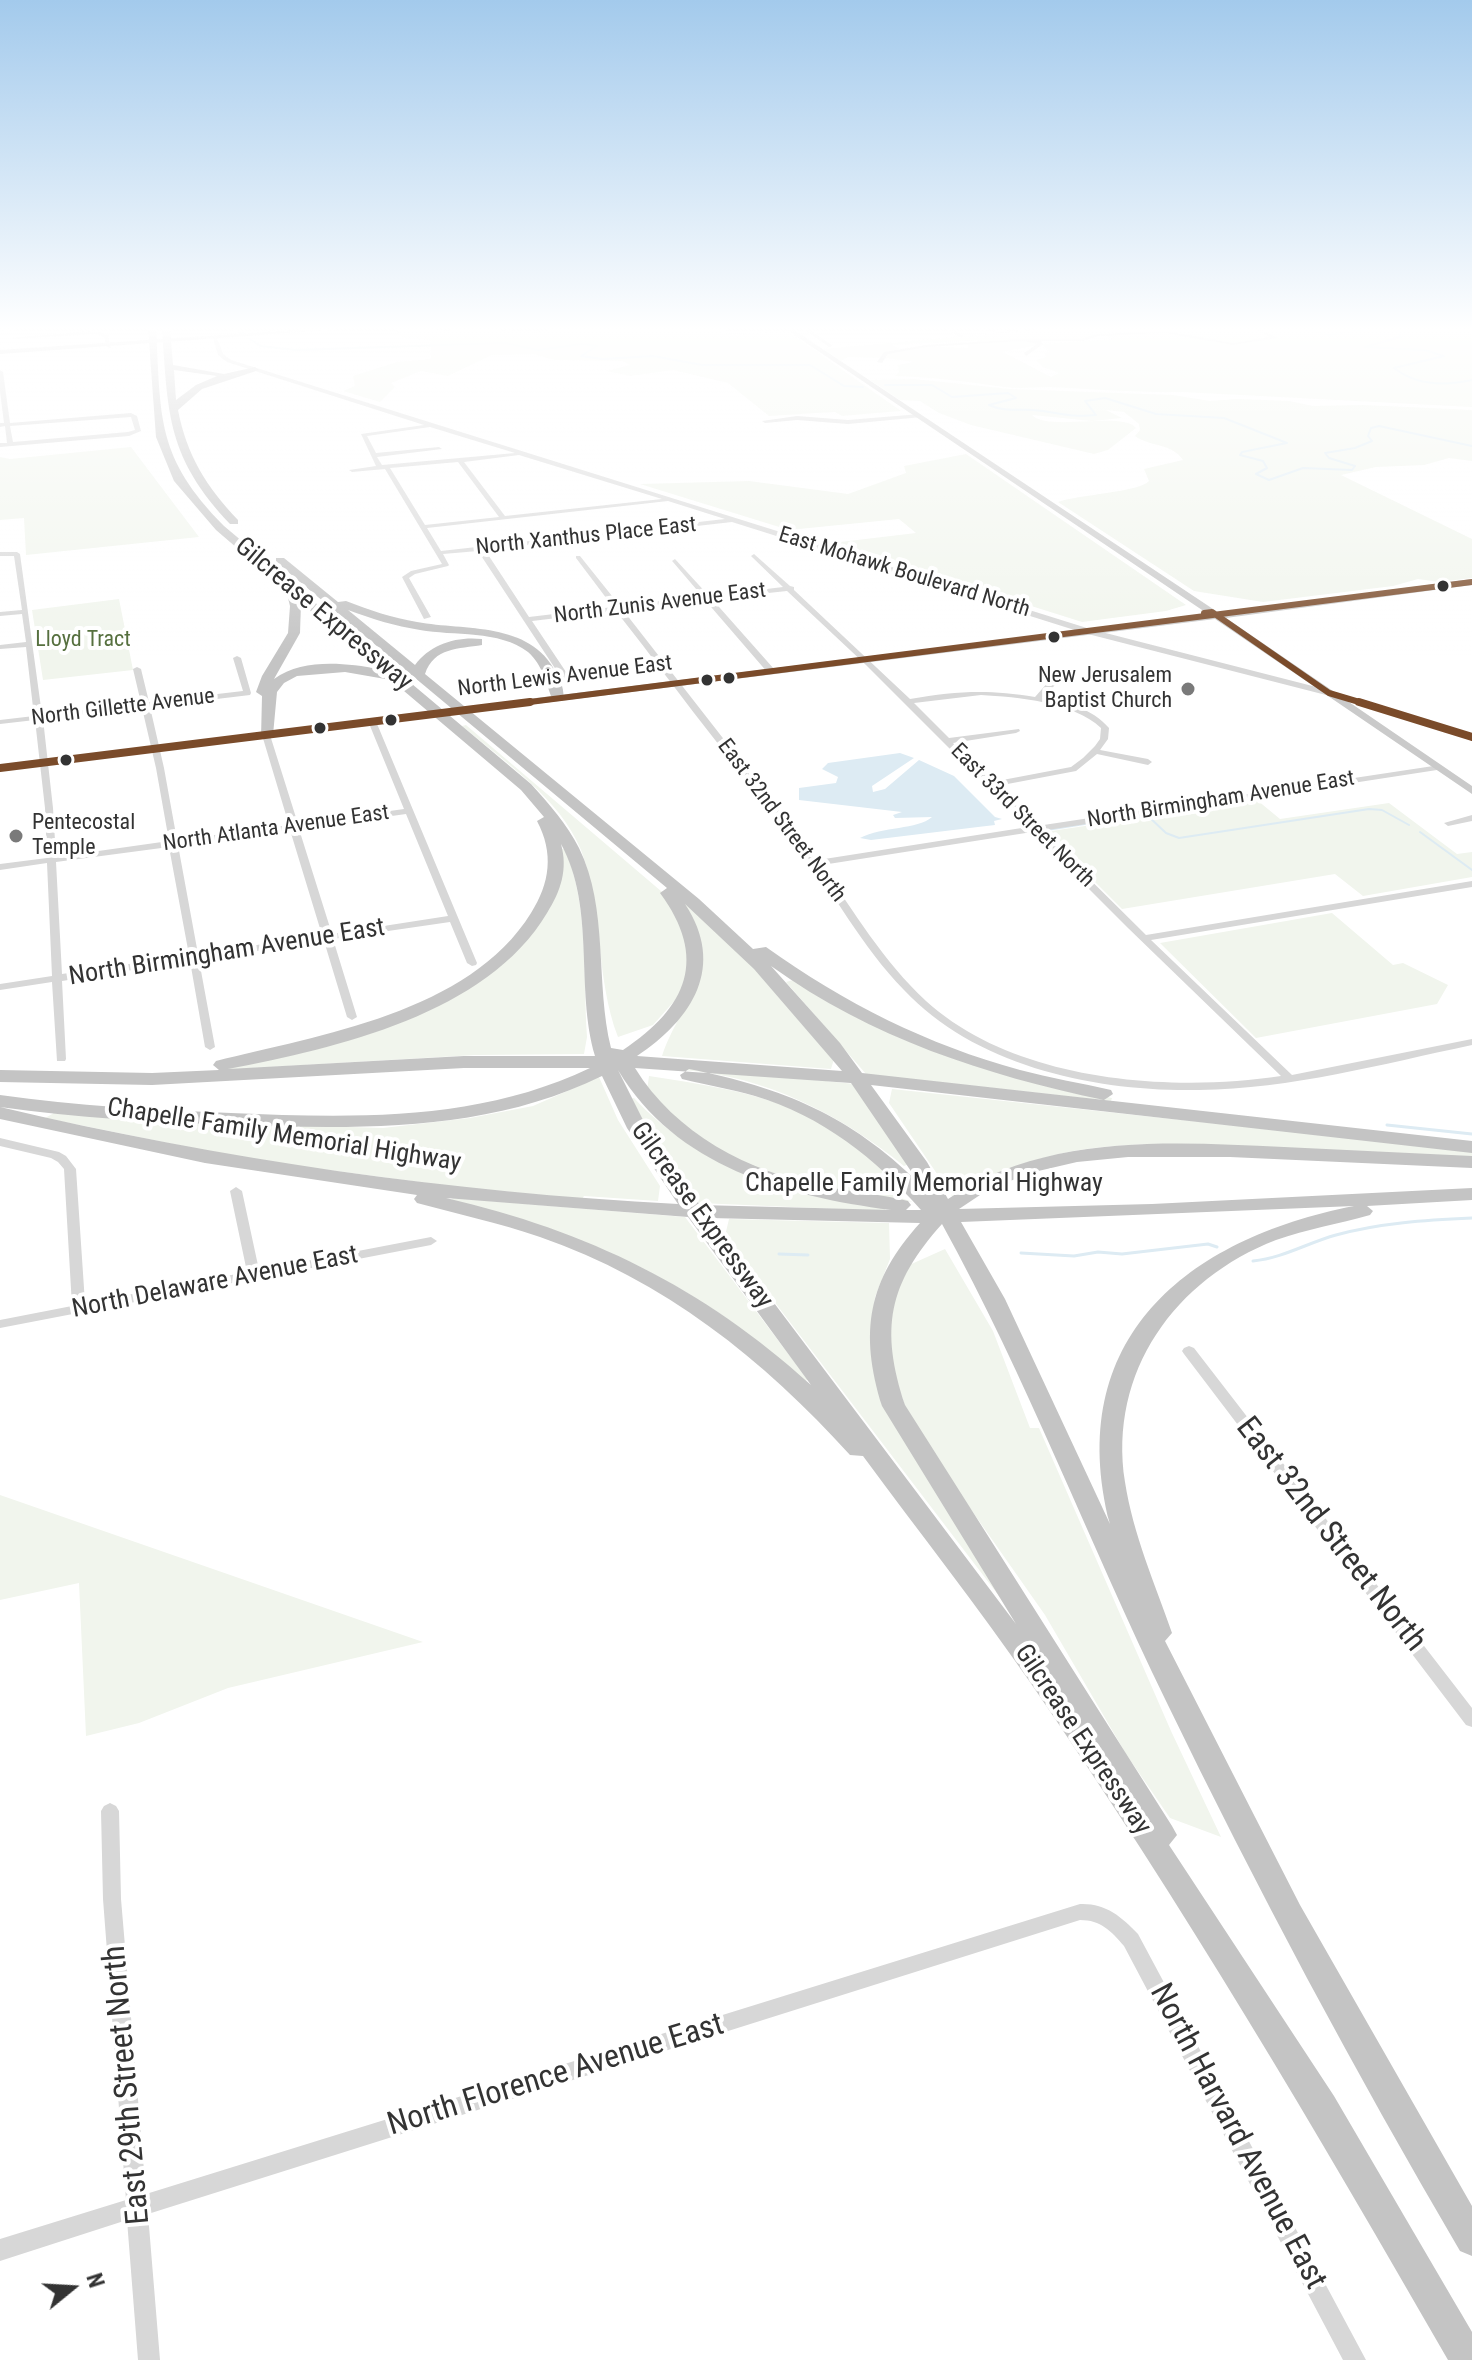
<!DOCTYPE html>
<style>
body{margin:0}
#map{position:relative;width:1472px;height:2360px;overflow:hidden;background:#fff;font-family:"Roboto Condensed",sans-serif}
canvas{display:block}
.north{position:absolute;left:32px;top:2248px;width:80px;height:80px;-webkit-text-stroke:6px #fff;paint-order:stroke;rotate:72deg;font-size:22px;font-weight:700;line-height:32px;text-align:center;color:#333}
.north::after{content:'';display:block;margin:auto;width:28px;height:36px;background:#333;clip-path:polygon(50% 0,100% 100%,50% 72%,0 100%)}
</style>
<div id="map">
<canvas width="1472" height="2360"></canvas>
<div class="north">N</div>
</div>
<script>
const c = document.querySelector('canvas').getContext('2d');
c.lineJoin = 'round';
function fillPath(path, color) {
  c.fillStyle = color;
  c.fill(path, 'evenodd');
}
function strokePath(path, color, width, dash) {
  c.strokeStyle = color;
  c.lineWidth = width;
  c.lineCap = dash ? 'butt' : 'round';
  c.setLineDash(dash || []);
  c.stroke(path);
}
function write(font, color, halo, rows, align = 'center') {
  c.font = font + ' "Roboto Condensed",sans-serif';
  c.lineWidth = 8;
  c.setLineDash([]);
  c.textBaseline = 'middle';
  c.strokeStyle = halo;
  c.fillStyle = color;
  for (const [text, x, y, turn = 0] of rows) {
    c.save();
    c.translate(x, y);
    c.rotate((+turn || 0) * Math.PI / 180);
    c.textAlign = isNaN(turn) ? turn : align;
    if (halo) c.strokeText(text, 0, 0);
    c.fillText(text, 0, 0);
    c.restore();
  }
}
fillPath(new Path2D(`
 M394 328H432L435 331 480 328 534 333 556 328H728L724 332 731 335 787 331 901 411 842 416 835 412 769 416 728 383 673 370 630 376 607 371 630 365 622 361 554 360 534 354 492 355 448 376 421 371 391 383 395 387 380 402 343 391 355 386 353 376 397 362 431 359 430 340 403 338Z
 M1052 328H1472V407L1183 392C1138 393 1095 389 1049 387 1034 387 1020 389 1005 387 968 382 932 377 895 376L899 372 898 365 914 362 886 358 888 353C916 345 941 347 968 348V343L983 340 891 345 900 348 884 353 882 358 848 357 841 361 823 349ZM1097 335H1106L1112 339 1042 344 1049 352 1044 353 1046 357 1036 360 1043 367 1059 373 1051 377 1003 352 1038 345 1031 339 1087 340Z
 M914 379 1010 389 1173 395 1210 401 1237 399 1289 401 1313 406 1363 405 1472 410V461L1449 458 1424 465 1376 467 1341 475 1472 539V578L1439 582 1418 579 1393 586 1263 602 1194 591 1058 502C1076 495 1140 492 1149 481L1144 469 1183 460C1172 443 1150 447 1135 436L1140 430 1139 424 1124 412 1106 410 1122 418 1092 421 1032 415C1048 432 1122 411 1136 428L1108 450 1094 454 971 425 939 413 920 401 900 400 870 380Z
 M131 447 199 537 26 555 24 518 0 520V457L10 459Z
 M966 454 1186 605 1166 611 1082 622 832 543 916 533 899 519 789 530 640 484 749 481 848 494 906 473 904 466Z
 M119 599 133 670 43 680 32 610Z
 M466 725 668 897 690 936 687 977 677 998 653 1025 618 1037C595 977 603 906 581 850 560 798 503 761 462 726Z
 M1257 800 1280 819 1389 803 1457 854 1472 852V877L1363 896 1335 874 1122 909 1045 832Z
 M561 849H565C589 906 583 975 587 1037L584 1054 475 1055 218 1070 428 1007 534 929Z
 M684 904H688L744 954 834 1059 831 1069 662 1056C683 995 728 972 684 904Z
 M1332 913 1393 965 1403 963 1448 985 1437 1004 1256 1038 1160 943Z
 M793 980C888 1043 1001 1076 1112 1098L1111 1101 866 1074 786 982Z
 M686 1067 855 1084 909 1164 904 1166C841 1115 766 1076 683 1070Z
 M649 1076C718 1087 781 1095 842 1134 863 1148 883 1170 902 1188L901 1198 913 1202 794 1183 708 1147 647 1091Z
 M599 1077 618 1120 660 1186 658 1201 584 1196 582 1199 450 1186 252 1160 45 1118 54 1113 133 1120 383 1128 470 1118 533 1106Z
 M892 1089 1472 1151V1158L1156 1144C1080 1145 1017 1158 952 1196L889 1103Z
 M634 1098C699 1168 792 1195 885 1208V1211L699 1203 661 1152 630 1099Z
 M453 1198 685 1217 808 1380 803 1381C775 1357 747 1332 716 1311 638 1259 543 1220 450 1201Z
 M729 1219 889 1223 890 1259 875 1297 871 1345 1003 1595 999 1596 728 1241 725 1236Z
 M945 1249 993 1331 1030 1428H1039L1171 1731 1221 1837 1170 1818 1126 1754 1045 1615 958 1491 905 1406 889 1361V1316L907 1266Z
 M0 1495 423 1642 228 1688 139 1723 86 1736 79 1583 0 1600Z`), '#f1f5ed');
fillPath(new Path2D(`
 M900 753 914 758 872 786 873 792 885 789 919 760 954 776 995 817 1002 819 994 821 995 825 978 827 871 840 860 838C883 826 917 830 932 817L895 818 893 815 902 812 799 800V788L836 783 838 777 822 769 828 763Z`), '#ddebf3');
strokePath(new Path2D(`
 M232 328 244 334
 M1300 328 1329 335 1372 328
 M1396 328 1400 331V337L1365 347 1425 350 1444 356 1394 368C1417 386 1445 386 1472 380
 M0 330 19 328
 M248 338 261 346 295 350 505 343 538 350 582 344 597 346
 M597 346 581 356 603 359 653 356 702 365H810L844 386 863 387
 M885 385H932L952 397 1008 393 1016 398 989 405C1004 412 1017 409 1033 410 1058 412 1069 418 1096 415L1085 401 1105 398 1156 414 1224 418 1287 443 1242 452 1240 455 1263 461 1267 468 1256 474 1269 480 1303 468 1352 470 1355 466 1329 458 1325 453 1355 448 1372 441 1368 436 1371 428 1379 426 1472 446
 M1134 817H1149L1166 833 1179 838 1369 809 1382 810 1409 825
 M1047 830 1122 818
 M1420 832 1472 870`), '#ddebf3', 2);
strokePath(new Path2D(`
 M1387 1125 1472 1134
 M1021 1253 1074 1256 1098 1252 1122 1254 1208 1244 1217 1247
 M779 1254 808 1255
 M1253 1261C1283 1258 1307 1243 1336 1235 1380 1223 1426 1220 1472 1218`), '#ddebf3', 3);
fillPath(new Path2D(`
 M88 328 108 335 111 348 107 347 104 337 96 334 13 339 11 338 91 331Z
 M802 328H807L833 346 829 347Z
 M945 328H951L963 336 959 337Z
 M970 328 1001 331 1035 328 1001 333Z
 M1253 328H1259L1277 338 1233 345 1165 333 1098 336 1083 341H1041L1043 344 1026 356 1024 353 1037 344 1023 341 926 347 888 354 882 363 877 362 884 352 926 345 1023 339H1082L1097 334 1165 331 1233 343 1270 337Z
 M215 337 217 338 223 354 231 360 1090 629 1332 691 1472 734V739L1326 695 1084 633 732 522 485 550 529 617 613 607 576 558V556H580L620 606 702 596 673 562 672 561 675 559 709 596 783 587 752 557 751 556 754 554 790 586 794 587V590L910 699C956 691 988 689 1035 697L1050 680H1056V684L1042 698C1067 703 1092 708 1109 728L1108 739 1100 750 1148 759 1152 762 1148 765 1097 754 1076 771 997 786 1037 826 1440 765 1441 767 1437 770 1041 831 1146 935 1472 881V887L1151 940 1292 1075 1472 1039V1045C1382 1064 1291 1089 1199 1090 1097 1092 976 1067 904 990 862 947 833 892 798 844 772 811 745 778 719 745 684 701 651 655 616 611L532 621 568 675 583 680 584 682 580 684 562 679 478 551 443 554 449 565 448 566 415 574 409 578 431 617 424 619 402 577 411 571 442 564 385 469 352 472 349 470 376 466 361 434 424 425 227 362 218 355 213 338ZM430 427 515 453 382 465 377 457 442 449 439 447 376 453 367 436ZM519 455 662 499 505 516 464 462ZM458 462 499 517 425 525 390 468ZM668 501 725 519 441 551 427 528ZM787 591 866 665 1028 827 818 860 623 610 705 600 768 673H771L775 671 774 669 712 599ZM981 695C1017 697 1074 702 1101 728L1100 739 1095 746 1083 758 1071 767 992 782 953 743 1016 733 1020 731 1019 729 949 738 914 703ZM1032 832 1128 928 1281 1076C1168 1093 1014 1081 926 1001 884 962 853 911 822 865Z
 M0 370 3 372 10 423 131 413 137 416 141 431 129 436 0 447V443H7L5 426 0 427V423H4L0 391ZM131 417 135 430 128 432 13 442 10 426Z
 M920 414 922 417 848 424 797 420 765 423 762 421 797 416 848 420Z
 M0 552H17L20 554 42 715 141 703 133 669 137 667 141 669 149 702 243 691 233 658 237 656 241 658 251 693 250 695 150 707 164 768 177 840 289 825 262 735 266 733 270 735 298 824 404 809 368 721 375 719 477 963 476 965 472 966 467 963 450 922 333 939 357 1017 352 1020 347 1017 324 941 199 960 215 1047 210 1050 205 1047 190 961 62 981 66 1059 65 1061H57L52 982 0 990V984L52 976 47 863 0 870V864L47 858 45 808 35 720 0 724V720L34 716 26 647 0 649V645L26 642 22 614 0 616V612L22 610 14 556H0ZM142 708 156 768 169 841 56 857 53 808 43 719ZM406 814 448 916 332 934 299 829ZM290 830 322 935 198 954 178 845ZM169 847 189 955 62 974 56 862Z
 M1472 815V821L1448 826 1444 823Z
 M0 1138 59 1152 66 1156 76 1169 85 1303 247 1272 230 1191 236 1187 242 1191 259 1270 431 1237 437 1241 431 1245 0 1328V1320L72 1306 64 1169 58 1162 51 1158 0 1146Z
 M1189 1346 1194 1348 1472 1708V1727L1466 1725 1184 1354 1182 1351 1184 1348Z
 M110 1803 116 1806 119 1811 121 1899 146 2194 1080 1904C1105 1903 1121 1916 1138 1934L1366 2360H1343L1124 1946C1111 1931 1101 1920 1080 1920L148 2214 160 2360H138L127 2220 0 2261V2239L126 2200 103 1899 101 1811 104 1806Z`), '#d7d7d7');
fillPath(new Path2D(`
 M324 328H356L0 354V350Z
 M784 328H791L1219 613 1472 579V585L1226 618 1472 786V794L1215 619 0 771V765L1208 614Z`), '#cacaca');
fillPath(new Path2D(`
 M148 328H156C161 419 156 457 224 526L531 784C549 804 567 824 579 848 609 909 595 983 611 1048L623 1050C688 1007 708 958 660 893L667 888 276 562V558H284L338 602 346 601C369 610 393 618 417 622 466 631 529 621 556 672 561 681 565 691 563 701H553C546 684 543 665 528 652 500 630 453 636 420 630 395 626 372 619 348 610L415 665C430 644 457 636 482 639V645C459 649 434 647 425 674L699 899 753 949 766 947C844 1003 928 1045 1020 1070 1050 1078 1081 1083 1111 1090L1113 1094 1104 1100C985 1075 871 1038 771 966L840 1043 862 1073 1472 1141V1153L871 1085 927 1162 948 1199C1047 1133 1170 1142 1284 1147 1347 1150 1409 1153 1472 1156V1168L1230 1157H1128L1077 1162 1034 1172 989 1189 959 1209 1152 1204 1472 1188V1200L1367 1206 1373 1211 1370 1215C1338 1224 1307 1229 1276 1240 1175 1279 1108 1372 1125 1482 1133 1534 1155 1584 1172 1633L1165 1641 1300 1905 1472 2206V2256L1460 2251C1355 2072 1256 1887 1166 1701 1089 1543 1027 1378 942 1224 888 1284 880 1329 905 1405L1172 1826 1177 1835 1169 1845 1334 2096 1472 2332V2360H1448C1316 2130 1182 1903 1032 1685 978 1607 919 1532 863 1456L850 1455C763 1359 664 1280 540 1237 499 1223 458 1214 417 1203L414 1199 417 1195 205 1163 0 1119V1107C224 1160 449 1192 678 1204L627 1128 602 1076C486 1133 357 1129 231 1125 154 1122 77 1118 0 1107V1095C77 1106 154 1110 231 1113 353 1118 477 1122 590 1068H464L152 1085 0 1082V1070L152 1073 219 1070 213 1065 216 1061C319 1035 469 1013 531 913 550 883 554 853 537 821L544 817 521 790 391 680 345 672 297 676 284 683 277 692 273 735 261 738 262 696 256 692 262 676 288 633 290 606 286 590 216 530 174 481 156 437ZM301 603 379 669C345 663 303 658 274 679L300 633ZM561 844C596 908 575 988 595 1056H464L228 1069C337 1048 487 1014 547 913 561 891 568 869 561 844ZM685 904 754 969 842 1071 637 1056C693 1019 726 966 685 904ZM635 1068 851 1083 919 1183C849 1115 784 1088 689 1069L680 1075 682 1079C707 1085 731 1089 755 1096 822 1116 875 1158 921 1210H906L911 1205 908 1201C880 1194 851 1192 823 1186 748 1172 675 1133 635 1068ZM618 1070C676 1167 785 1196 891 1210L700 1205 647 1128ZM446 1198 688 1217 811 1385C703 1287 588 1231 446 1198ZM1354 1206C1186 1239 1063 1339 1110 1524L1005 1299 961 1222ZM710 1218 920 1223C868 1280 859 1332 882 1406L1016 1624Z
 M162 328H170L173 365 224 374 255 367 259 370 202 389 178 410C187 456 206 486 238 520V524H230C167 457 168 415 162 328ZM174 370 217 376 196 385 176 400Z`), '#c4c4c4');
strokePath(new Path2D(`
 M1204 613 1212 612 1329 693 1366 704
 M514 704 1472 582`), '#7a4b2a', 6);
strokePath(new Path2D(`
 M1359 702 1472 737
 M0 768 530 702`), '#7a4b2a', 8);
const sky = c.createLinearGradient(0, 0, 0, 658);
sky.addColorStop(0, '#a3caec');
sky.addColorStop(0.5, '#fff');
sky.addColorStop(1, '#ffffff00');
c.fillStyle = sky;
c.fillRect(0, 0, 1472, 658);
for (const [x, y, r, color] of [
 [1443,586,7,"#333"],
 [1054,637,7,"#333"],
 [729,678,7,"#333"],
 [707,680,7,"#333"],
 [1188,689,8,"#7a7a7a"],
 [391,720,7,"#333"],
 [320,728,7,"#333"],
 [66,760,7,"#333"],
 [16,836,8,"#7a7a7a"]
]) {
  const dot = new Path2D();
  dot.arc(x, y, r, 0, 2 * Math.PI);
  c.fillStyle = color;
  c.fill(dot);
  strokePath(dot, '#fff', 3);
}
write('22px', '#333', '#fff', [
 ["North Xanthus Place East",586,537,-6],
 ["East Mohawk Boulevard North",904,573,17],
 ["North Zunis Avenue East",660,604,-7],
 ["North Lewis Avenue East",565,677,-7],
 ["North Gillette Avenue",123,708,-7],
 ["North Birmingham Avenue East",1221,800,-9],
 ["East 33rd Street North",1022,816,45],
 ["East 32nd Street North",781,821,53],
 ["North Atlanta Avenue East",276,829,-8]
]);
write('22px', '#56703f', '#fff', [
 ["Lloyd Tract",83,640]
]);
write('22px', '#333', '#fff', [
 ["New Jerusalem",1172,676],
 ["Baptist Church",1172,701],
 ["Pentecostal",32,823,"left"],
 ["Temple",32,848,"left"]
], 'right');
write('26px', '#333', '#fff', [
 ["Gilcrease Expressway",323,615,40],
 ["North Birmingham Avenue East",227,953,-9],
 ["Chapelle Family Memorial Highway",284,1136,9],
 ["Chapelle Family Memorial Highway",924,1184],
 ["Gilcrease Expressway",701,1216,54],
 ["North Delaware Avenue East",215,1283,-11],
 ["Gilcrease Expressway",1082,1740,56]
]);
write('32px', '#333', '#fff', [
 ["East 32nd Street North",1330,1535,52],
 ["North Florence Avenue East",556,2076,-17],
 ["East 29th Street North",128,2085,-95],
 ["North Harvard Avenue East",1237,2137,62]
]);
</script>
